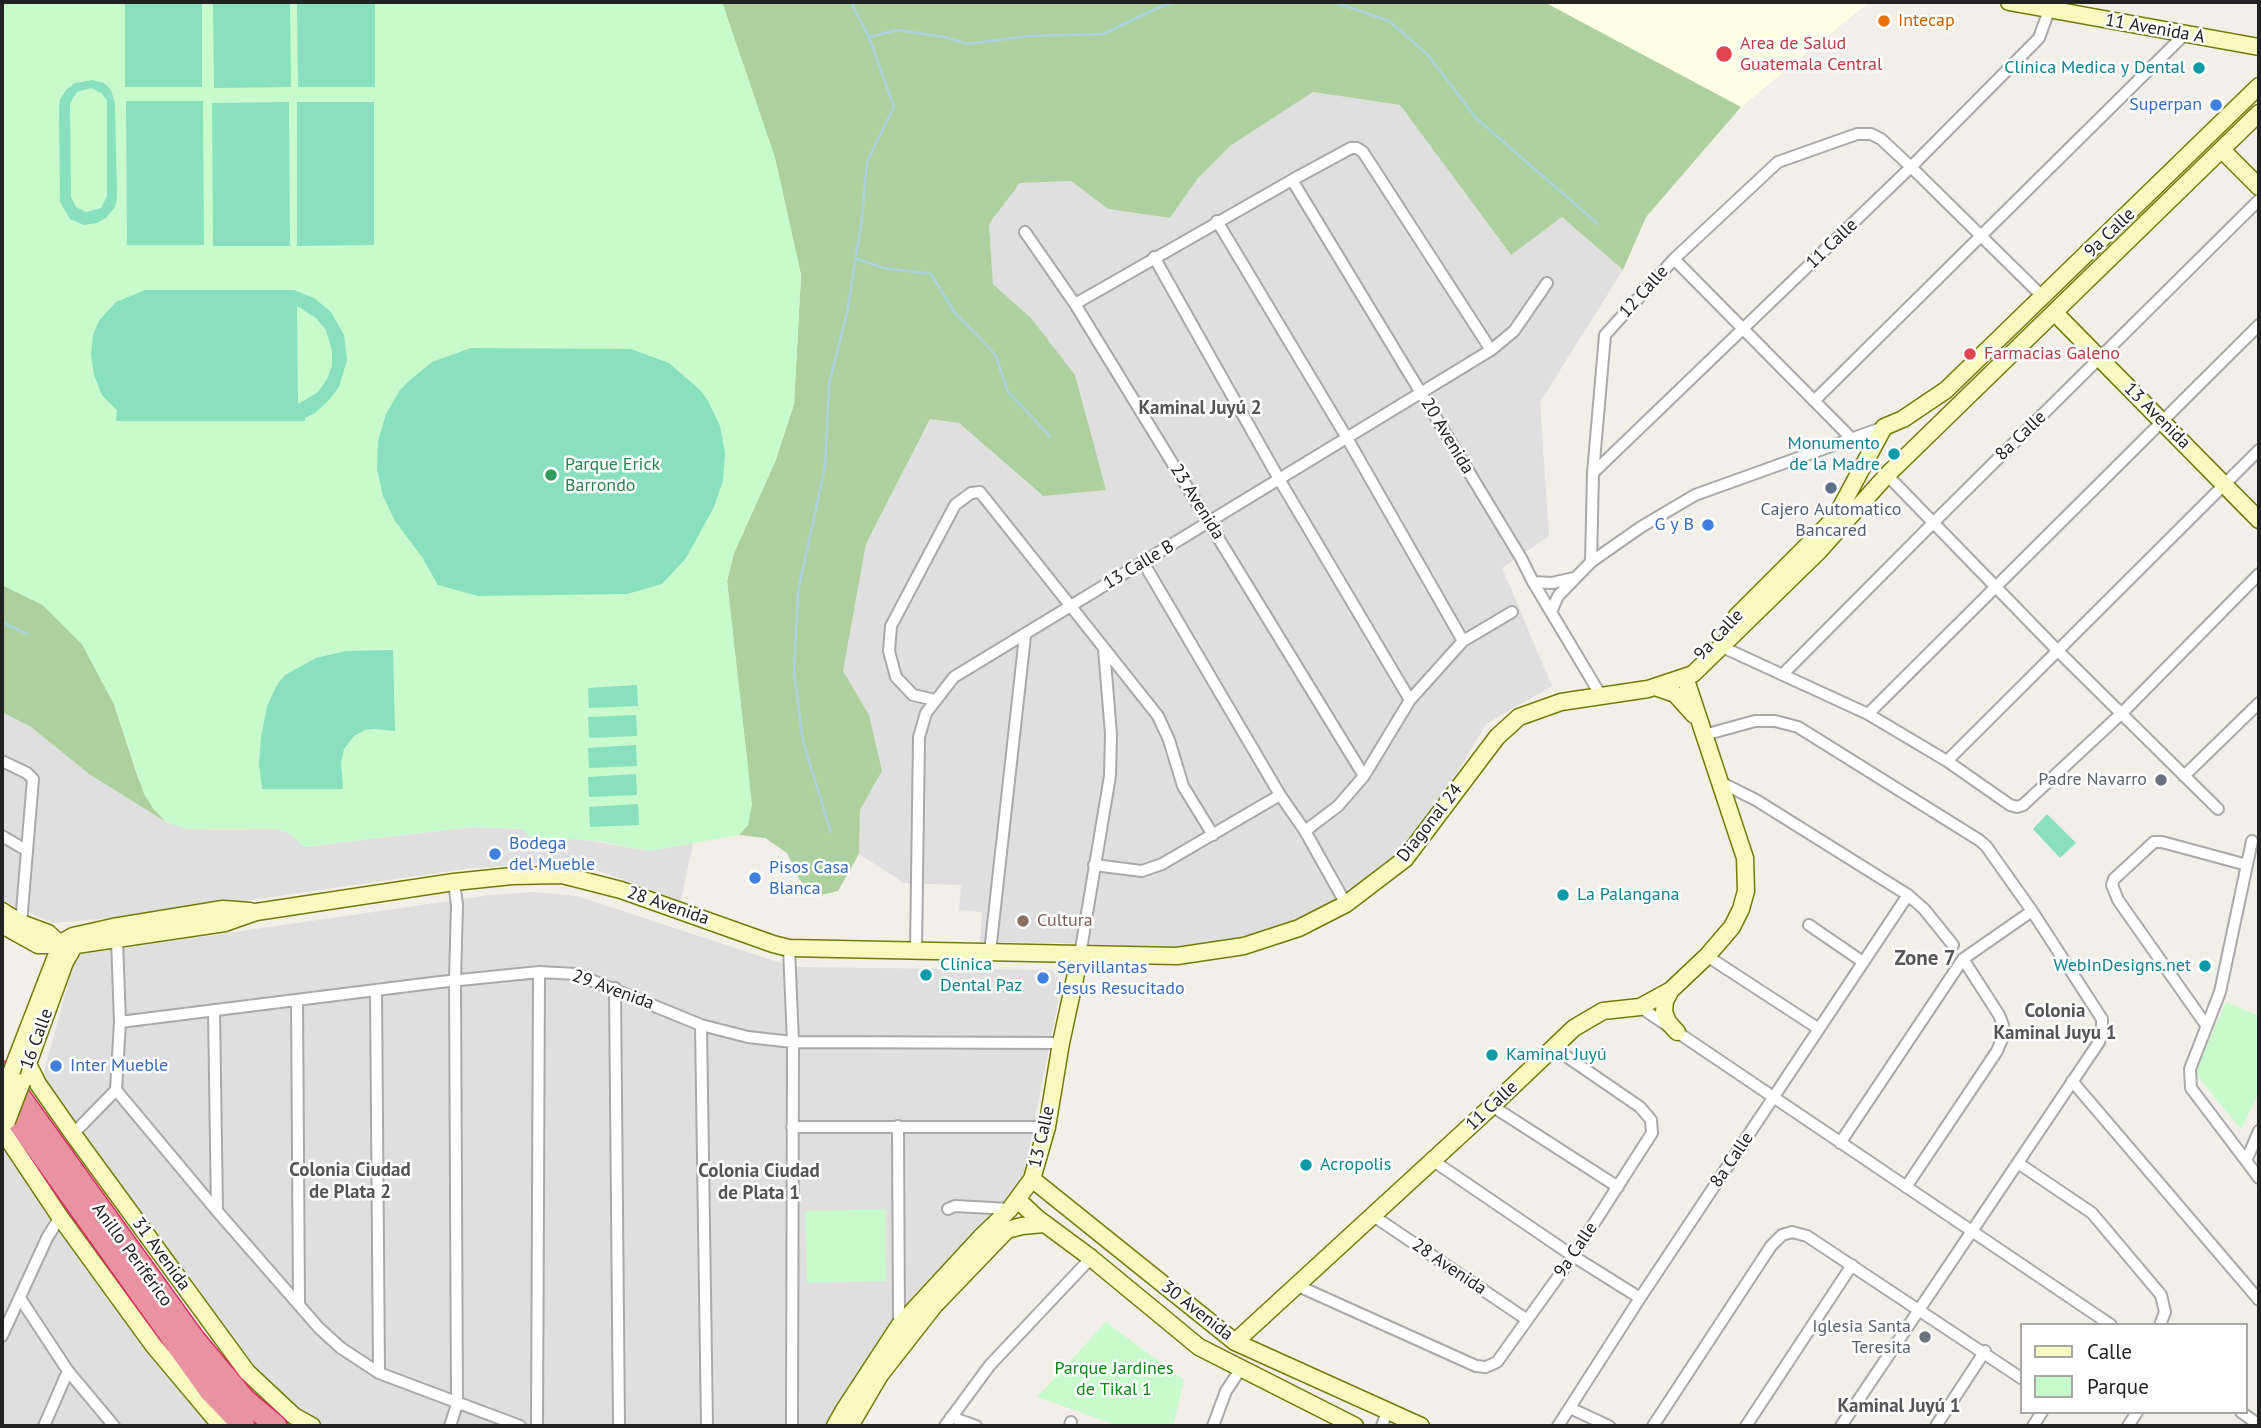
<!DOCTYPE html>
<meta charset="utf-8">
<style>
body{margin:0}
#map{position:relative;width:2261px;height:1428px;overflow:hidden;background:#f2efe9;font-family:"PT Sans",sans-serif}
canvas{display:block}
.frame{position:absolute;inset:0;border:4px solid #222;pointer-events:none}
.legend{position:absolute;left:2020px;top:1323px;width:228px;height:91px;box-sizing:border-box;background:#fff;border:2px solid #a7a7a7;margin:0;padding:9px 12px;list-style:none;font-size:21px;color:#222}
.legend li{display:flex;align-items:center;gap:14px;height:35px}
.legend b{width:35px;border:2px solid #a7a7a7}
</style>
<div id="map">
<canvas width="2261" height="1428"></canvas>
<div class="frame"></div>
<ul class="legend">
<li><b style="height:9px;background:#f7fabf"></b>Calle</li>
<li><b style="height:19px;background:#c8facc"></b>Parque</li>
</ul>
</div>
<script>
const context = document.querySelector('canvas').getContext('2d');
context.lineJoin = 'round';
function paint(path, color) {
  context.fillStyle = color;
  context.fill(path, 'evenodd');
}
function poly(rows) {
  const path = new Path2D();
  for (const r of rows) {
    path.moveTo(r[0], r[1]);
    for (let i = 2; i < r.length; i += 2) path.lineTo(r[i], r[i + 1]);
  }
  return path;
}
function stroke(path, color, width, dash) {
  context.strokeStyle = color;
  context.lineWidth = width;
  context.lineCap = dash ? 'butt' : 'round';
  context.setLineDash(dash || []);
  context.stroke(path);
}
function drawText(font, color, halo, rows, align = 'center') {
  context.font = font + ' "PT Sans",sans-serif';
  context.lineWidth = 5;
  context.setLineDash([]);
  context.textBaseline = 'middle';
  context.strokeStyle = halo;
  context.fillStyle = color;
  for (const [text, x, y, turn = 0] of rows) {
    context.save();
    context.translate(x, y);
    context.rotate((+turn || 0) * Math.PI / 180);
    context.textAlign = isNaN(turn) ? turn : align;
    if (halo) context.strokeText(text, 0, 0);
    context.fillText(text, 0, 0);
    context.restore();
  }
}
paint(poly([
 [1313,92,1400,105,1510,254,1562,217,1623,270,1540,402,1549,536,1502,568,1552,686,1486,724,1440,801,1385,870,1292,930,1225,944,1173,950,1066,943,980,942,982,912,959,910,961,885,904,883,859,854,860,810,882,771,843,671,866,544,930,419,959,423,1042,496,1031,318,993,284,989,224,1020,183,1071,181,1108,209,1170,218,1198,178,1230,146],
 [2,712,31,727,89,774,166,822,213,830,277,829,291,834,305,847,472,827,523,829,649,851,693,843,681,901,599,871,561,864,539,863,464,869,148,915,52,923,2,900],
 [532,892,577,896,793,967,1052,970,1062,982,1025,1170,1012,1195,919,1290,829,1426,322,1426,286,1400,240,1352,43,1075,75,959,82,954,491,895],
 [7,1146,63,1220,183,1393,214,1426,2,1426,2,1158]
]), '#e0dfdf');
paint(poly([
 [1544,2,1869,2,1741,107]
]), '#ffffe5');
paint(poly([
 [722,2,1544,2,1741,107,1646,217,1623,270,1562,217,1511,255,1400,105,1313,92,1230,146,1198,178,1170,218,1108,209,1071,181,1020,183,989,224,993,284,1031,318,1075,375,1106,490,1043,496,959,423,930,419,866,544,843,671,869,715,882,771,860,810,859,854,838,891,816,896,799,879,787,853,765,838,739,835,748,825,748,769,727,581,734,553,775,462,794,404,801,275,775,158],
 [2,585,43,605,82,644,114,704,138,778,153,808,166,822,89,774,31,727,2,712]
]), '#add19e');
paint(poly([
 [2,2,722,2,775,158,801,275,794,404,775,462,734,553,727,581,752,804,748,825,739,835,649,851,598,841,530,837,523,829,472,827,304,847,291,834,277,829,186,829,166,822,153,808,144,794,114,704,82,644,43,605,2,585],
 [2226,1002,2259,1016,2259,1092,2241,1129,2195,1073],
 [885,1209,886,1281,807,1283,805,1211],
 [1106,1322,1184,1380,1173,1426,1119,1426,1037,1397]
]), '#c8facc');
paint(poly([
 [125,2,202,2,202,87,125,87],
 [213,2,290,2,291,87,214,88],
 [297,2,375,2,375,87,298,87],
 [92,80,104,83,111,90,115,103,117,198,115,207,106,218,97,223,84,225,70,219,60,202,59,107,60,99,67,89,75,83],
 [91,88,101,93,107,100,107,196,101,208,86,212,76,207,71,197,70,103,77,92],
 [126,101,203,101,204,245,127,245],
 [289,102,290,246,213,246,212,103],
 [297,102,374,102,374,245,297,246],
 [145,290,294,290,314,298,331,312,344,335,347,360,339,387,329,400,315,413,305,418,305,421,116,421,117,410,102,395,94,375,91,355,93,335,99,321,116,302],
 [297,306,316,318,326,330,332,351,332,366,327,379,318,392,298,404],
 [471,348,631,349,669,363,700,390,708,401,720,426,725,453,723,481,714,507,686,558,662,584,627,594,478,596,438,585,422,557,395,521,383,496,377,469,378,441,386,414,400,390,410,380,432,362],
 [393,650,395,731,375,729,365,730,354,736,344,749,341,762,343,789,262,789,259,764,261,738,267,706,278,683,285,675,316,658,346,651],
 [637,685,638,706,589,708,588,688],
 [636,715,637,736,589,738,588,717],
 [636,745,637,766,589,768,588,748],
 [636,774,637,795,589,797,588,777],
 [638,804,639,825,590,827,589,807],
 [2047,814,2076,843,2060,858,2033,829]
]), '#88e0be');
stroke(poly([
 [1334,2,1389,21,1428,55,1476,118,1598,224],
 [869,37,898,30,944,37,968,44,1029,36,1103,34,1160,7,1176,2],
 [857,259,884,268,931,274,955,313,995,354,1008,392,1050,436],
 [2,622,27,634],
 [831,832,803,742,794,671,798,591,825,467,829,384,847,313,862,218,867,162,894,107,869,37,853,7,853,2]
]), '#aad3df', 2.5);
const street = poly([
 [1292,180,1521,558,1533,582,1600,694],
 [1217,221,1347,438,1463,641],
 [1025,232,1075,304,1364,776],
 [1154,257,1279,479,1410,700],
 [1674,259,1852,439],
 [1075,304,1292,180,1351,148,1357,148,1363,152,1491,350],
 [1814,401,2184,35],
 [1593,473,1911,167,2039,38,2052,2],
 [1887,475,2058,651,2218,809],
 [1143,562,1280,795,1305,831,1346,904],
 [1591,562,1593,473,1605,335,1674,259,1778,162,1857,134,1871,134,1881,139,1911,167,2043,297],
 [1533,582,1552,583,1574,578],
 [1551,612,1558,596,1591,562,1641,527,1695,495,1884,427],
 [1720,646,1868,714,1947,761,2010,805,2017,807,2023,805,2122,713,2259,574],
 [1783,674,1933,523,2259,200],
 [935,700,913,695,896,677,889,651,891,626,955,505,971,493,980,492,1158,716,1169,740,1183,786,1213,835],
 [1868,714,2259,325],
 [1704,735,1755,721,1775,721,1798,727,1979,840,1986,846,2032,911,2102,1019,2102,1032,2099,1042,1841,1426],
 [2,761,27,773,33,779,21,923],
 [1947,761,2259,450],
 [2184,776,2259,703],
 [1720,782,1756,800,1908,895,1924,909,1953,945],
 [1305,831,1338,806,1364,776,1410,700,1463,641,1512,612],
 [2,836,26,850],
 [2252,841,2220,992,2190,1069,2191,1088,2259,1178],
 [1094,865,1142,871,1162,864,1280,795],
 [1809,925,1863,962],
 [789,948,793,1042,792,1426],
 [916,950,919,737,926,713,954,677,1491,350,1514,331,1547,283],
 [990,952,1025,636],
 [1080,955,1110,776,1111,734,1104,649],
 [1707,956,1819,1029],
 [615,988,619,1426],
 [376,990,379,1373],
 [297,1000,299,1304],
 [1640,1007,2111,1325],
 [214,1010,217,1211],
 [120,1022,440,982,539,972,576,974,701,1025,748,1037,793,1042,1061,1043],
 [701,1025,707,1426],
 [2206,1025,2118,900,2112,885,2114,879,2154,842,2162,842,2247,865],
 [2072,1081,2259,1300],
 [116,1090,217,1211,319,1328,341,1348,379,1373,520,1426],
 [1492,1106,1618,1187],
 [898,1126,899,1326],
 [792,1127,1047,1127],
 [73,1134,116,1090,120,1022,117,940],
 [1840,1143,1963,959,2032,911],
 [1432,1160,1573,1256,1640,1298],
 [2246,1161,2259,1131],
 [2018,1163,2092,1213,2161,1295,2165,1312,2160,1325],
 [1906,1187,1997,1051,2003,1037,2003,1025,1999,1015,1963,959],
 [948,1209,955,1206,1010,1209],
 [1372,1215,1526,1319],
 [1296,1285,1476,1366,1486,1367,1497,1362,1573,1256,1652,1133,1651,1120,1640,1107,1554,1048],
 [20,1298,68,1371,114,1426],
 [2,1336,47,1238,60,1217],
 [1570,1408,1609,1426],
 [2241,1412,2259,1425],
 [951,1417,976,1426],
 [44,1426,68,1371],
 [450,1426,457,1404,455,980,457,905,454,882],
 [537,1426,539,972],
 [945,1426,990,1365,1091,1258],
 [1070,1426,1071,1422],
 [1213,1426,1226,1391,1240,1370],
 [1382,1426,1387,1411],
 [1558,1426,1640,1298,1908,895],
 [1653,1426,1771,1246,1782,1235,1792,1232,1807,1236,2021,1378],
 [1746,1426,1852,1265],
 [1936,1426,1985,1351],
 [2033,1426,2042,1412],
 [2128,1426,2137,1412]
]);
const secondary = poly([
 [2009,2,2259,47],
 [2223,151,2259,187],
 [2055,313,2259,520],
 [1736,617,1829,524,1841,507,1884,427,1903,419,1946,390,2259,86],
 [1655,687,1675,694,1694,715],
 [2,911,21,923,48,933,58,942,60,951],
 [2,925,38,945,76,945,225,923,256,912,454,882,512,876,562,875,621,890,773,944,789,948,1177,956,1244,946,1299,928,1346,904,1405,859,1497,737,1519,717,1561,702,1648,689,1693,674,1819,551,1887,475,2259,113],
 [1671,990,1665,1001,1664,1012,1668,1022,1677,1032],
 [28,1064,38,1084,73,1134,247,1372,294,1416,312,1426],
 [14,1065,60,946,66,940,73,936,113,927,223,909,250,911],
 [25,1072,65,962,72,950],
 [2,1130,60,1217,153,1345,221,1426],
 [1032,1179,1235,1342,1421,1426],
 [1018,1200,1037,1218,1091,1258,1199,1347,1355,1426],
 [1235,1342,1492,1106,1574,1028,1603,1011,1640,1007,1671,990,1707,956,1732,927,1741,909,1746,891,1745,858,1685,677],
 [835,1426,844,1410,899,1326,982,1236,1010,1209,1032,1179,1047,1127,1061,1043,1080,955],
 [850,1426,880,1375,934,1306,1007,1230,1022,1226,1044,1224]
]);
const highway = poly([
 [2,1072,194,1339,245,1400,276,1426],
 [2,1099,210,1391,244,1426]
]);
stroke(street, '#a9a9a9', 14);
stroke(secondary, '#707d05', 19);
stroke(highway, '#dc2a67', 24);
stroke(street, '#fff', 10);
stroke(secondary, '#f7fabf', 16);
stroke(highway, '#e892a2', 21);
const secondaryBridge = poly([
 [2,1098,14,1065],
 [7,1121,22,1082]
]);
stroke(secondaryBridge, '#707d05', 19, []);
stroke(secondaryBridge, '#f7fabf', 16);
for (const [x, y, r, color] of [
 [1884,21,7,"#e8710a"],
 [1724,54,9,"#e0444e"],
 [2199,68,7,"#0f9aa8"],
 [2216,105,7,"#3f7fe0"],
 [1970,354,7,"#e0444e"],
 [1894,454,7,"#0f9aa8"],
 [551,475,7,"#2e9e5b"],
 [1831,488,7,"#5c6f8a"],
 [1708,525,7,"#3f7fe0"],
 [2161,780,7,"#6b7280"],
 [495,854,7,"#3f7fe0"],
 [755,878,7,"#3f7fe0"],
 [1563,895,7,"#0f9aa8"],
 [1023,921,7,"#8d6e63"],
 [2205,966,7,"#0f9aa8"],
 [926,975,7,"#0f9aa8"],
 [1043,978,7,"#3f7fe0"],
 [1492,1055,7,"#0f9aa8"],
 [56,1066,7,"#3f7fe0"],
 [1306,1165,7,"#0f9aa8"],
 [1925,1337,7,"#6b7280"]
]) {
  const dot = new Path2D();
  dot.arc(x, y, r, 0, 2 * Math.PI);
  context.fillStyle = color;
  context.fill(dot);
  stroke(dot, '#fff', 2.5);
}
drawText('18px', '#c56008', '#fff', [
 ["Intecap",1898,21]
], 'left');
drawText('18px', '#222', '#fff', [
 ["11 Avenida A",2155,29,10],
 ["9a Calle",2110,233,-44],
 ["11 Calle",1832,244,-44],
 ["12 Calle",1644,292,-48],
 ["13 Avenida",2157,416,45],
 ["20 Avenida",1447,436,59],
 ["8a Calle",2021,436,-44],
 ["23 Avenida",1197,502,58],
 ["13 Calle B",1139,565,-31],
 ["9a Calle",1719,635,-47],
 ["Diagonal 24",1430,823,-52],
 ["28 Avenida",668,906,19],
 ["29 Avenida",613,990,20],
 ["16 Calle",37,1039,-70],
 ["11 Calle",1492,1106,-43],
 ["13 Calle",1042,1137,-77],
 ["8a Calle",1732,1160,-56],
 ["9a Calle",1576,1250,-56],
 ["31 Avenida",161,1254,54],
 ["Anillo Periférico",132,1255,54],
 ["28 Avenida",1449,1267,34],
 ["30 Avenida",1197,1311,38]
]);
drawText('18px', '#be3a42', '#fff', [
 ["Area de Salud",1740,44],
 ["Guatemala Central",1740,65],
 ["Farmacias Galeno",1984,354]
], 'left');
drawText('18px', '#0d838f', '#fff', [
 ["Clínica Medica y Dental",2185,68,"right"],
 ["Monumento",1880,444,"right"],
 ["de la Madre",1880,465,"right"],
 ["La Palangana",1577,895],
 ["Clínica",940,965],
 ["Dental Paz",940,986],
 ["WebInDesigns.net",2191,966,"right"],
 ["Kaminal Juyú",1506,1055],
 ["Acropolis",1320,1165]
], 'left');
drawText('18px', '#366cbe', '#fff', [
 ["Superpan",2202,105,"right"],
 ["G y B",1694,525,"right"],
 ["Bodega",509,844],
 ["del Mueble",509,865],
 ["Pisos Casa",769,868],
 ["Blanca",769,889],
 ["Servillantas",1057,968],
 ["Jesus Resucitado",1057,989],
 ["Inter Mueble",70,1066]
], 'left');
drawText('18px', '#27864d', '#fff', [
 ["Parque Erick",565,465],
 ["Barrondo",565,486]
], 'left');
drawText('18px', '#4e5e75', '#fff', [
 ["Cajero Automatico",1831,510],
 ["Bancared",1831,531]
]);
drawText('18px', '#5b616d', '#fff', [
 ["Padre Navarro",2147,780],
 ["Iglesia Santa",1911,1327],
 ["Teresita",1911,1348]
], 'right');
drawText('18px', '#785e54', '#fff', [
 ["Cultura",1037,921]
], 'left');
drawText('18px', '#0c8416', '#fff', [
 ["Parque Jardines",1114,1369],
 ["de Tikal 1",1114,1390]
]);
drawText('bold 19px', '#555', '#fff', [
 ["Kaminal Juyú 2",1200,409],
 ["Colonia",2055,1012],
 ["Kaminal Juyu 1",2055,1034],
 ["Colonia Ciudad",350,1171],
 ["de Plata 2",350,1193],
 ["Colonia Ciudad",759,1172],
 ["de Plata 1",759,1194],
 ["Kaminal Juyú 1",1899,1407]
]);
drawText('bold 21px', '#555', '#fff', [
 ["Zone 7",1925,959]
]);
</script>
